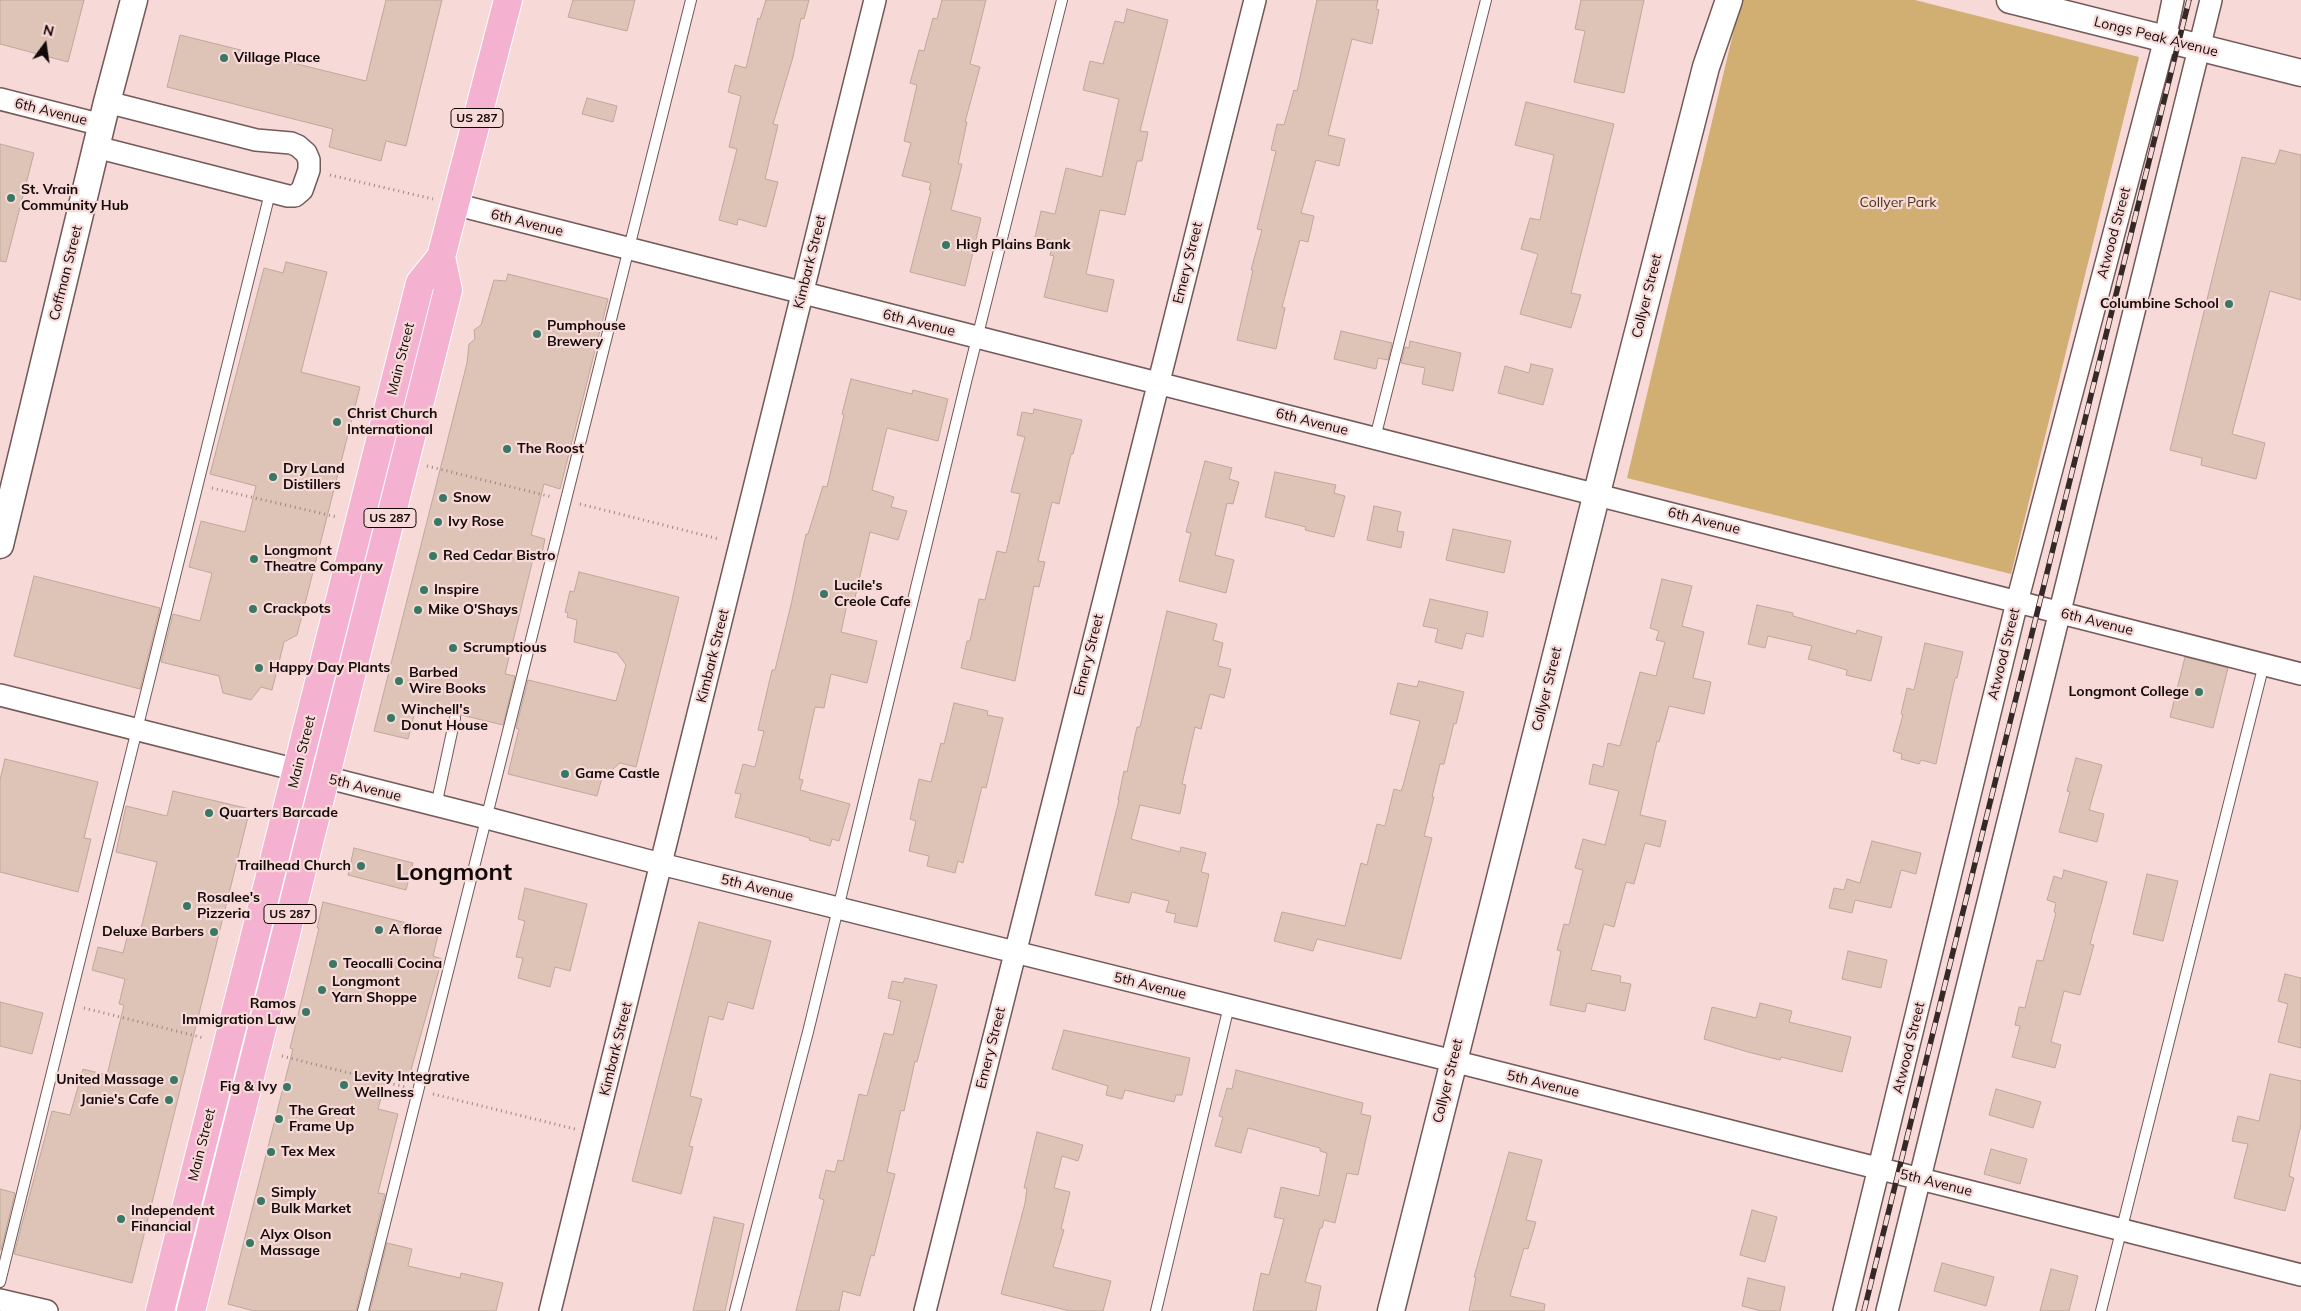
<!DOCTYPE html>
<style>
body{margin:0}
#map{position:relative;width:2301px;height:1311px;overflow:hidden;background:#f7d9d7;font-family:Mulish,sans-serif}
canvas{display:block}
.north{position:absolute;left:20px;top:20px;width:50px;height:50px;-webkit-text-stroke:4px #f7d9d7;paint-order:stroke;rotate:14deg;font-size:14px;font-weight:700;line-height:20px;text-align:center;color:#120909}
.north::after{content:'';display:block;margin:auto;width:18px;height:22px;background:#120909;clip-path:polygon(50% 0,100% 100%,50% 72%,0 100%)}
</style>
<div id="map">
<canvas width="2301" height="1311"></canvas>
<div class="north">N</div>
</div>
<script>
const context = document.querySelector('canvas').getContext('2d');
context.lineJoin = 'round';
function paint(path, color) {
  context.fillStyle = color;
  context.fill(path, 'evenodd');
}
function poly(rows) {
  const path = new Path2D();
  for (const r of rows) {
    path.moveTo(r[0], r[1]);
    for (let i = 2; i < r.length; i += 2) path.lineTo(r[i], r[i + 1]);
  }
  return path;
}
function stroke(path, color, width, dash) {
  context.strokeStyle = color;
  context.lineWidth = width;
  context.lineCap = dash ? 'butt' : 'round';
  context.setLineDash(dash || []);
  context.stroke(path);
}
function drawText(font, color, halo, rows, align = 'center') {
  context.font = font + ' Mulish,sans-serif';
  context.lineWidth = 4.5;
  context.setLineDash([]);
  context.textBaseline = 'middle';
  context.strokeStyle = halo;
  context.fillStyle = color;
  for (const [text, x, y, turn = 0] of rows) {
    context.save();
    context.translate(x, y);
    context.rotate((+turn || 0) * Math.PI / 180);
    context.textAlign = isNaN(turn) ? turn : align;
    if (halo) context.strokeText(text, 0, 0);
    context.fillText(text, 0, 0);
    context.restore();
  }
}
paint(poly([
 [1741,0,1915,0,2139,57,2011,574,1627,478]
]), '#d1ae72');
const building = poly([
 [0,0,84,0,68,62,0,44,0,0],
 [386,0,442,0,406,146,386,141,381,161,329,147,333,129,167,87,180,35,366,81,386,0],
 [573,0,635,0,627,31,568,17,573,0],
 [766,0,809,0,804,19,801,18,793,57,773,124,778,125,765,179,778,182,766,227,738,219,737,225,719,220,737,149,729,147,741,96,728,92,735,65,746,68,758,18,760,19,766,0],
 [942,0,986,0,970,64,980,67,965,122,967,122,958,164,962,164,951,210,981,218,965,286,910,272,931,190,929,190,931,183,902,176,911,143,904,141,917,85,910,83,919,50,924,51,933,18,937,19,942,0],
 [1317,0,1378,0,1376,9,1379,10,1372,44,1352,39,1328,135,1345,139,1339,166,1316,160,1301,213,1314,216,1308,242,1300,240,1282,307,1285,308,1276,349,1237,340,1253,270,1251,270,1262,230,1257,229,1276,151,1271,150,1277,124,1284,125,1294,90,1297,91,1317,0],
 [1581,0,1644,0,1624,93,1574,82,1585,31,1575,29,1581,0],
 [1127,9,1168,20,1140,131,1148,132,1142,161,1137,161,1125,215,1100,210,1086,274,1114,280,1107,312,1044,297,1054,256,1050,255,1054,241,1035,237,1041,211,1055,214,1066,168,1102,177,1119,99,1083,90,1090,61,1103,64,1115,21,1124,23,1127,9],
 [587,98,617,106,613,122,582,114,587,98],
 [1526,102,1614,124,1571,293,1581,295,1571,328,1520,314,1538,254,1521,249,1530,218,1540,220,1554,155,1515,145,1526,102],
 [0,144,34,153,6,262,0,261,0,144],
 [2280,150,2301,155,2301,300,2270,291,2232,434,2265,443,2256,479,2201,465,2202,458,2170,450,2242,157,2275,164,2280,150],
 [286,262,327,272,301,372,360,387,297,635,284,642,272,690,261,687,251,700,223,693,219,676,161,662,173,614,200,621,212,573,189,567,201,521,245,532,256,486,210,474,264,268,283,273,286,262],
 [508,274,608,299,560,489,544,484,531,535,545,539,541,557,534,555,505,674,515,676,503,725,461,715,457,711,451,712,417,704,408,739,374,731,467,363,469,344,475,339,474,330,481,325,494,280,506,281,508,274],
 [1341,331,1392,343,1388,360,1378,358,1376,369,1334,359,1341,331],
 [1410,341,1461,353,1453,391,1422,384,1425,368,1401,363,1405,347,1409,348,1410,341],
 [1531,364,1553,369,1543,405,1498,393,1505,366,1529,373,1531,364],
 [851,379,912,394,913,390,948,399,938,441,887,428,872,490,894,497,891,507,907,511,898,540,870,532,854,602,848,600,841,632,877,641,867,683,831,674,824,708,815,707,799,779,803,780,800,790,850,804,839,841,832,839,830,846,809,840,810,838,735,817,741,794,735,793,743,764,755,767,764,731,758,730,772,670,775,670,791,605,806,534,808,534,823,486,827,487,844,415,842,414,851,379],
 [1034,409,1082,420,1073,454,1071,454,1059,504,1052,502,1038,561,1045,562,1039,587,1034,586,1015,681,961,668,967,641,970,641,979,599,985,600,997,551,1006,553,1020,494,1011,492,1025,437,1017,435,1022,412,1033,414,1034,409],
 [1205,461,1232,468,1229,479,1239,482,1233,504,1227,503,1215,555,1234,560,1226,593,1179,581,1191,533,1186,532,1205,461],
 [1275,472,1336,485,1334,493,1345,496,1334,537,1305,530,1306,527,1265,517,1275,472],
 [1374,506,1401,512,1397,531,1404,532,1401,548,1367,540,1374,506],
 [1453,529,1511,541,1504,573,1446,560,1453,529],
 [579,572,679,597,636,767,620,763,602,778,597,796,508,774,519,729,516,728,528,680,616,701,626,665,617,653,574,642,577,620,567,617,568,613,565,612,570,591,574,592,579,572],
 [34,576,160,608,140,689,14,656,34,576],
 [1662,579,1692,586,1682,626,1704,632,1693,678,1711,682,1704,714,1669,706,1659,742,1657,741,1640,815,1666,821,1660,847,1645,843,1634,884,1626,882,1614,927,1604,924,1591,970,1621,976,1620,982,1631,984,1625,1011,1587,1003,1585,1012,1550,1005,1561,951,1557,950,1564,924,1569,925,1583,870,1575,868,1583,839,1605,845,1619,791,1589,784,1593,764,1603,767,1608,743,1620,746,1640,672,1656,676,1665,642,1656,640,1659,631,1650,628,1662,579],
 [1430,599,1488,612,1483,637,1466,633,1462,649,1435,642,1438,629,1423,626,1430,599],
 [1757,605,1793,613,1793,616,1856,634,1857,630,1882,637,1871,681,1846,675,1847,670,1808,659,1812,646,1768,636,1765,648,1748,644,1757,605],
 [1167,611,1217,624,1213,640,1223,643,1218,666,1231,669,1224,698,1210,694,1201,729,1195,727,1182,784,1186,785,1180,814,1140,805,1131,839,1180,852,1181,847,1206,853,1201,872,1209,874,1197,927,1174,922,1176,914,1166,912,1169,901,1132,892,1129,903,1095,895,1119,800,1118,800,1124,771,1127,772,1137,727,1140,727,1167,611],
 [1925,643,1963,652,1957,678,1955,678,1936,764,1921,760,1919,764,1901,759,1902,754,1893,751,1903,715,1901,714,1907,688,1914,690,1925,643],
 [2185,657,2228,668,2213,728,2170,717,2185,657],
 [1419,681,1464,692,1456,724,1454,723,1444,764,1440,764,1432,797,1434,797,1424,836,1432,838,1401,959,1317,939,1313,951,1274,941,1282,912,1345,926,1361,863,1367,865,1377,824,1385,826,1394,789,1401,791,1403,786,1420,721,1390,714,1398,683,1417,687,1419,681],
 [954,703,988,711,987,715,1003,718,986,788,982,787,963,863,958,861,955,873,927,866,929,856,909,851,916,821,910,819,919,779,931,782,941,743,944,744,954,703],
 [2076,758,2102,765,2089,810,2104,814,2097,842,2059,832,2070,792,2067,791,2076,758],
 [5,759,98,782,84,838,91,839,78,892,0,872,0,780,5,759],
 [173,791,250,809,132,1283,14,1254,52,1111,70,1115,83,1069,107,1075,124,1005,119,1004,125,979,92,970,98,947,123,953,129,930,140,933,157,862,116,852,126,806,167,816,173,791],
 [1872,841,1921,853,1916,874,1901,870,1891,908,1855,900,1852,913,1829,908,1834,888,1844,890,1847,879,1860,883,1872,841],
 [354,848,413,863,406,890,348,875,354,848],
 [2064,870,2107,882,2090,944,2094,945,2080,995,2064,991,2051,1042,2061,1045,2055,1068,2012,1057,2020,1026,2015,1025,2019,1007,2025,1008,2037,960,2043,961,2056,913,2054,912,2056,903,2047,900,2054,876,2062,879,2064,870],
 [2147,874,2178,881,2163,941,2133,934,2147,874],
 [525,888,587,904,570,971,555,967,550,987,518,978,523,958,516,957,525,921,518,919,525,888],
 [323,902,439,931,433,956,442,959,409,1077,388,1072,378,1109,398,1114,378,1193,385,1194,356,1311,254,1311,228,1304,293,1049,290,1048,319,928,317,928,323,902],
 [699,922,771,941,753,1009,728,1002,723,1020,709,1016,690,1096,702,1099,689,1146,693,1147,681,1194,632,1181,699,922],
 [1848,951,1887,960,1881,988,1842,979,1848,951],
 [2285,974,2301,978,2301,1048,2278,1042,2288,1004,2278,1001,2285,974],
 [905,978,937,985,917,1062,915,1061,904,1111,901,1110,887,1172,895,1174,874,1256,871,1255,860,1296,843,1291,839,1311,796,1311,824,1200,819,1198,826,1170,835,1172,838,1160,843,1161,859,1094,867,1096,884,1033,893,1035,901,1001,888,998,892,981,903,983,905,978],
 [0,1002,43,1013,32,1054,0,1046,0,1002],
 [1760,1003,1792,1011,1789,1022,1851,1037,1842,1072,1781,1057,1780,1060,1748,1052,1704,1039,1712,1007,1756,1018,1760,1003],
 [1064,1030,1190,1058,1182,1095,1176,1095,1174,1102,1125,1090,1122,1099,1106,1095,1108,1086,1052,1069,1064,1030],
 [1236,1070,1363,1103,1361,1114,1371,1116,1358,1175,1347,1173,1335,1223,1324,1220,1322,1228,1320,1228,1305,1282,1321,1286,1316,1311,1253,1311,1261,1273,1269,1275,1284,1219,1274,1217,1281,1187,1319,1196,1327,1153,1320,1151,1320,1148,1248,1128,1241,1153,1215,1146,1223,1117,1219,1116,1227,1088,1232,1089,1236,1070],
 [2270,1074,2301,1081,2301,1124,2289,1176,2294,1178,2285,1211,2234,1198,2248,1144,2232,1141,2238,1116,2259,1121,2270,1074],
 [1996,1089,2041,1102,2033,1128,1989,1115,1996,1089],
 [1037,1132,1083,1145,1078,1161,1062,1156,1054,1188,1070,1192,1061,1229,1064,1230,1053,1267,1111,1281,1103,1311,1070,1311,1001,1294,1025,1203,1027,1188,1024,1188,1037,1132],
 [1991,1149,2027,1159,2020,1184,1984,1174,1991,1149],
 [1509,1152,1542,1160,1526,1220,1536,1222,1528,1249,1524,1248,1510,1296,1545,1304,1544,1311,1469,1311,1476,1277,1474,1277,1509,1152],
 [0,1189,15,1193,1,1250,0,1250,0,1189],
 [1752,1210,1777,1217,1765,1262,1740,1255,1752,1210],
 [714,1217,744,1224,725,1311,693,1311,714,1217],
 [387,1243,412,1249,408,1266,460,1278,461,1273,503,1283,496,1311,370,1311,387,1243],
 [1942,1263,1994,1277,1986,1306,1934,1291,1942,1263],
 [2051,1269,2078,1276,2069,1311,2040,1311,2051,1269],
 [1748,1278,1785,1287,1780,1311,1761,1311,1742,1306,1748,1278]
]);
paint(building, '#ddc4b6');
stroke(building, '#bfa799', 1);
const service = poly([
 [1375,438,1486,0],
 [436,806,455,718],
 [0,1282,270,193],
 [363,1311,691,0],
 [735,1311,808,1032,966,382,1062,0],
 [1156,1311,1229,1006],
 [2101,1311,2264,664]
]);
const minor = poly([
 [0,99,102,125],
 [96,147,288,196,295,196,302,190,309,170,309,160,306,153,298,146,291,143,256,140,107,102],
 [454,204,2301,674],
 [0,695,487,818,661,864,1453,1061,2301,1275],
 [0,1300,47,1311],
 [550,1311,875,0],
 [925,1311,1255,0],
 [1844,1311,2017,602,2165,39,2173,0],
 [1887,1311,2211,0]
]);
const tertiary = poly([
 [2010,0,2301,73],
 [0,545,107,102,134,0],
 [1391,1311,1607,453,1706,67,1729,0]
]);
const trunk = poly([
 [160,1311,420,283,441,257,508,0],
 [191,1311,448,290,441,257]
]);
stroke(service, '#735958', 12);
stroke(minor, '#735958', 24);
stroke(tertiary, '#735958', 29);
stroke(trunk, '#fff', 30);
stroke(poly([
 [330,175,433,199],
 [427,466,552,497],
 [212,488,337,517],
 [580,504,719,539],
 [84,1008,204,1038],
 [282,1056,405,1087],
 [433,1094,575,1129]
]), '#9b8584', 3, [1, 4]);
stroke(service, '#fff', 10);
stroke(minor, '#fff', 21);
stroke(tertiary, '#fff', 26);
stroke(trunk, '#f4b2d0', 28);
const rail = poly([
 [1864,1311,2189,0]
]);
stroke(rail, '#352928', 5.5);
stroke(rail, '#f7d9d7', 4, [11]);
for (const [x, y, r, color] of [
 [224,58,5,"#397864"],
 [11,198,5,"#397864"],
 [946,245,5,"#397864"],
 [2229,304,5,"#397864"],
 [537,334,5,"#397864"],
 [337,422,5,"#397864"],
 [507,449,5,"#397864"],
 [273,477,5,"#397864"],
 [443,498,5,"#397864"],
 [438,522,5,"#397864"],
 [433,556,5,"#397864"],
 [254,559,5,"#397864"],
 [424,590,5,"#397864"],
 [824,594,5,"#397864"],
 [253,609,5,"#397864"],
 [418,610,5,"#397864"],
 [453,648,5,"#397864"],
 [259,668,5,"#397864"],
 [399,681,5,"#397864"],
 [2199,692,5,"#397864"],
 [391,718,5,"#397864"],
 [565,774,5,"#397864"],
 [209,813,5,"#397864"],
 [361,866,5,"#397864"],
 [187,906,5,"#397864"],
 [379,930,5,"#397864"],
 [214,932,5,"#397864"],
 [333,964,5,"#397864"],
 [322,990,5,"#397864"],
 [306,1012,5,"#397864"],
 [174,1080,5,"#397864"],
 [344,1085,5,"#397864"],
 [287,1087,5,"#397864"],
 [169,1100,5,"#397864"],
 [279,1119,5,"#397864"],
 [271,1152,5,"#397864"],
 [261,1201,5,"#397864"],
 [121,1219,5,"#397864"],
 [250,1243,5,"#397864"]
]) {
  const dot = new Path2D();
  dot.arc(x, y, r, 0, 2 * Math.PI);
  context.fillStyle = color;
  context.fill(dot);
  stroke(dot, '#f7d9d7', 2);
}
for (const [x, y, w] of [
 [477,118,52],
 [390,518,52],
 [290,914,52]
]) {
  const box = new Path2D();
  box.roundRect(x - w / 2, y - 9.5, w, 19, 4);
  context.fillStyle = '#f7d9d7';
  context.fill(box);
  stroke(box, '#120909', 1);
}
drawText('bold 12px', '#120909', null, [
 ["US 287",477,118],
 ["US 287",390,518],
 ["US 287",290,914]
]);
drawText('14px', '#120909', '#f7d9d7', [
 ["Longs Peak Avenue",2156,37,14],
 ["6th Avenue",51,112,14],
 ["6th Avenue",527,223,14],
 ["Atwood Street",2114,233,-75],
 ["Kimbark Street",810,262,-76],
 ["Emery Street",1188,263,-76],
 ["Coffman Street",66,273,-76],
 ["Collyer Street",1647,296,-76],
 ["6th Avenue",919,323,14],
 ["Main Street",401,359,-76],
 ["6th Avenue",1312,422,14],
 ["6th Avenue",1704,521,14],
 ["6th Avenue",2097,622,14],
 ["Atwood Street",2004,654,-76],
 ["Emery Street",1089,655,-76],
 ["Kimbark Street",713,656,-76],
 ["Collyer Street",1547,689,-76],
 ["Main Street",302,752,-76],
 ["5th Avenue",365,788,14],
 ["5th Avenue",757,888,14],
 ["5th Avenue",1150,986,14],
 ["Emery Street",991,1048,-76],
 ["Atwood Street",1909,1048,-76],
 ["Kimbark Street",616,1049,-76],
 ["Collyer Street",1448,1081,-76],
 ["5th Avenue",1543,1084,14],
 ["Main Street",202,1145,-76],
 ["5th Avenue",1936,1183,14]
]);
drawText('bold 14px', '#120909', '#f7d9d7', [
 ["Village Place",234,58],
 ["St. Vrain",21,190],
 ["Community Hub",21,206],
 ["High Plains Bank",956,245],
 ["Columbine School",2219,304,"right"],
 ["Pumphouse",547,326],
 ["Brewery",547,342],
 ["Christ Church",347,414],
 ["International",347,430],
 ["The Roost",517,449],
 ["Dry Land",283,469],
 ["Distillers",283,485],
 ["Snow",453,498],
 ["Ivy Rose",448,522],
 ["Longmont",264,551],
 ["Theatre Company",264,567],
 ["Red Cedar Bistro",443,556],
 ["Lucile's",834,586],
 ["Creole Cafe",834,602],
 ["Inspire",434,590],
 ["Crackpots",263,609],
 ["Mike O'Shays",428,610],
 ["Scrumptious",463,648],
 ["Happy Day Plants",269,668],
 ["Barbed",409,673],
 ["Wire Books",409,689],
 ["Longmont College",2189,692,"right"],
 ["Winchell's",401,710],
 ["Donut House",401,726],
 ["Game Castle",575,774],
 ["Quarters Barcade",219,813],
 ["Trailhead Church",351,866,"right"],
 ["Rosalee's",197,898],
 ["Pizzeria",197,914],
 ["A florae",389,930],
 ["Deluxe Barbers",204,932,"right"],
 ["Teocalli Cocina",343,964],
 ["Longmont",332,982],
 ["Yarn Shoppe",332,998],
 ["Ramos",296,1004,"right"],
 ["Immigration Law",296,1020,"right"],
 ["Levity Integrative",354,1077],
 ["Wellness",354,1093],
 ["United Massage",164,1080,"right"],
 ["Fig & Ivy",277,1087,"right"],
 ["Janie's Cafe",159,1100,"right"],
 ["The Great",289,1111],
 ["Frame Up",289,1127],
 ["Tex Mex",281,1152],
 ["Simply",271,1193],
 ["Bulk Market",271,1209],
 ["Independent",131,1211],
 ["Financial",131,1227],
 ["Alyx Olson",260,1235],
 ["Massage",260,1251]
], 'left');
drawText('14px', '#473515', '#f7d9d7', [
 ["Collyer Park",1898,203]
]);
drawText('bold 24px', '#120909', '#f7d9d7', [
 ["Longmont",454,873]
]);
</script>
